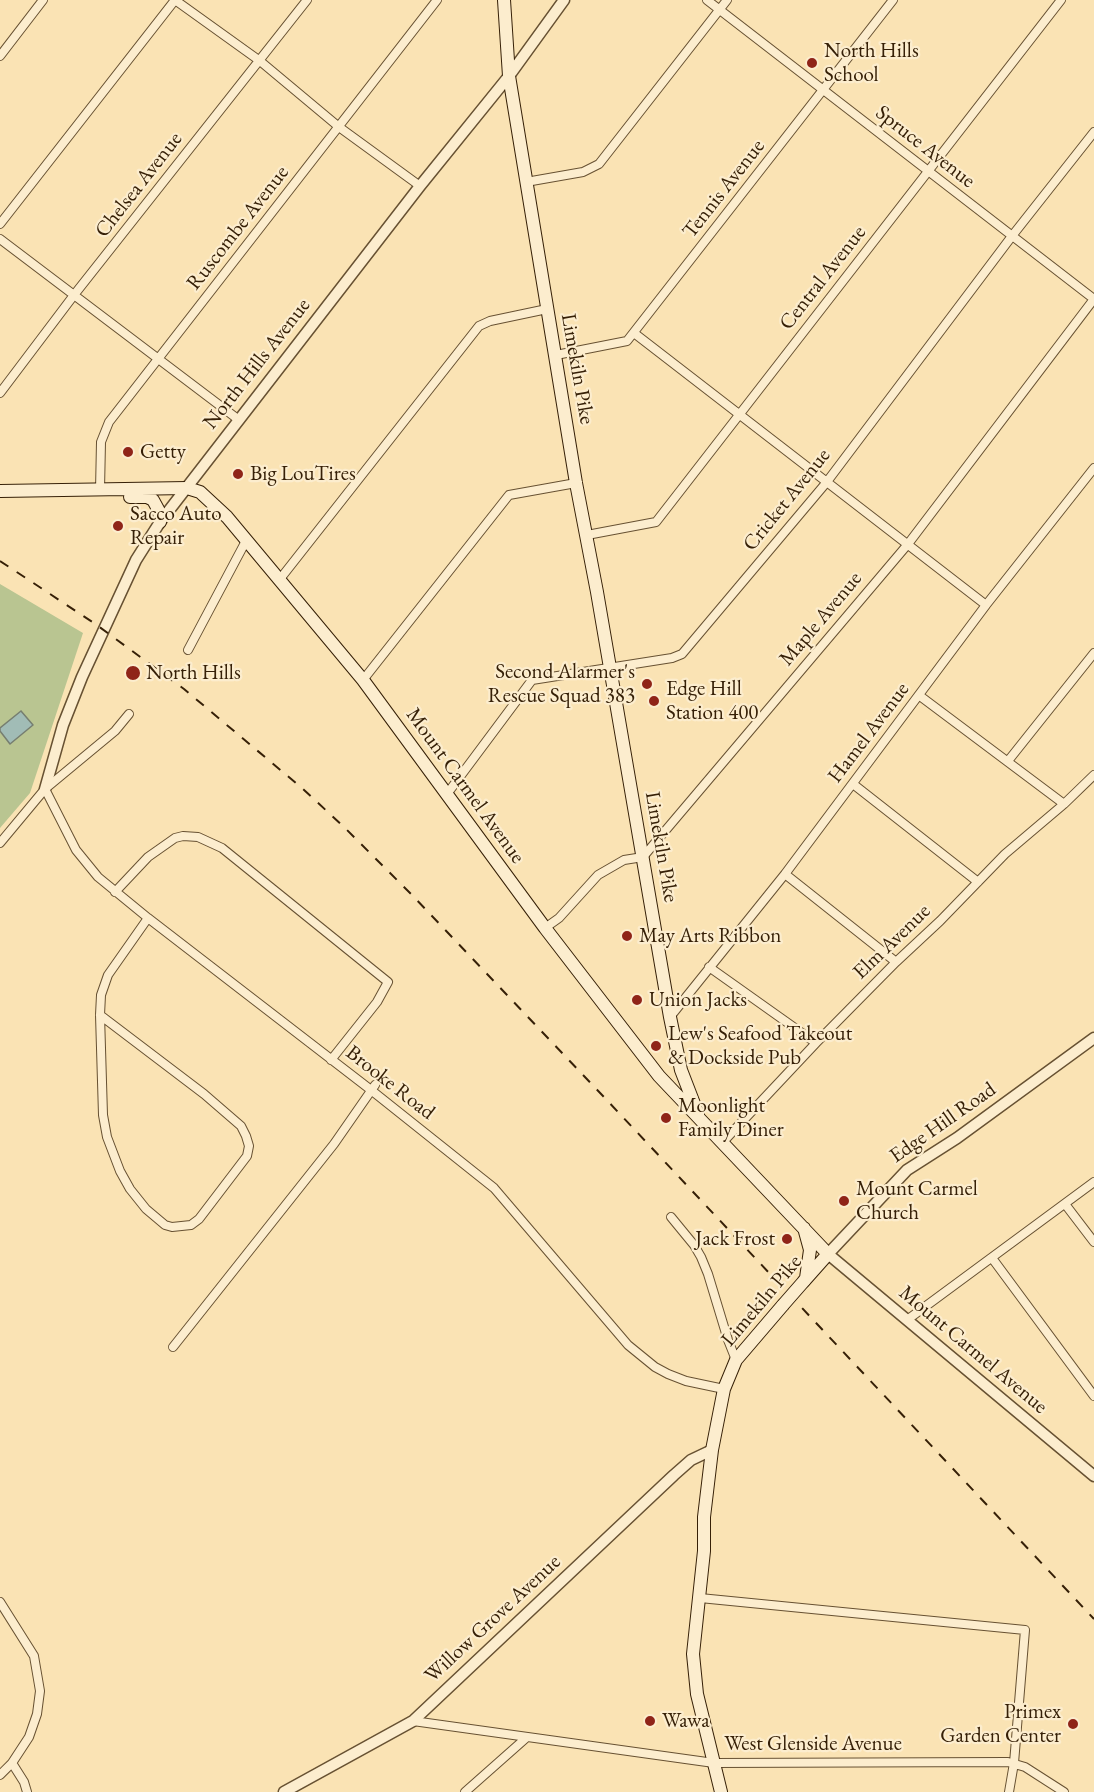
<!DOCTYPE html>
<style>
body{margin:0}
canvas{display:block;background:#fae3b4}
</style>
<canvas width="1094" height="1792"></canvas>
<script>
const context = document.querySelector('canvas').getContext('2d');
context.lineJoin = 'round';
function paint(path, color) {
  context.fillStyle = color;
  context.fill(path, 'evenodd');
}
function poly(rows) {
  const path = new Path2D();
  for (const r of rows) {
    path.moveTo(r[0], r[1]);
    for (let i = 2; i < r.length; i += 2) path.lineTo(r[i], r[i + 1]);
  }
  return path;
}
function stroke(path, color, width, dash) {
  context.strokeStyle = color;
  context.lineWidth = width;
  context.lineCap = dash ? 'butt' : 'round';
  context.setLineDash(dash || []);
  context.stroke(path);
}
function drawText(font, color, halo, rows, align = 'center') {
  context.font = font + ' "EB Garamond",serif';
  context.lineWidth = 4.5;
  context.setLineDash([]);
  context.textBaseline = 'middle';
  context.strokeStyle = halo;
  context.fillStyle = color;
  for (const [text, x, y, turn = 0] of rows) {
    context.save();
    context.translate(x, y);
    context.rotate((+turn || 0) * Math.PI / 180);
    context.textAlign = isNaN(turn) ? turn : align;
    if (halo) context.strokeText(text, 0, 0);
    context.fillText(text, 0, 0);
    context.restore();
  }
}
paint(poly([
 [0,584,83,633,30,793,0,828]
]), '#b9c591');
const water = poly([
 [21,711,33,725,10,744,0,731,0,728,21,711]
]);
paint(water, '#a1bcb6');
stroke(water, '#767e70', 1.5);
const minor = poly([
 [175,0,260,61,339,127,420,186],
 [707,0,1094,299],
 [0,56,43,0],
 [526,182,583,172,599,164,727,0],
 [0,224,175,0],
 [0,239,239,420],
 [634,333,986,605],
 [556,355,627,341,893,0],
 [0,393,74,295,307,0],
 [100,490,101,442,109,422,437,0],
 [587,535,656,522,1061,0],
 [280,579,479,326,490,321,547,309],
 [188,650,247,539],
 [363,680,509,495,576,483],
 [920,696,1064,804],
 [1008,761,1094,653],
 [853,784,978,882],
 [45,789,76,850,98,877,148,918,371,1090,494,1188,628,1345,655,1367,668,1374,686,1381,724,1389],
 [447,794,532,680,672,658,682,654,826,483,1012,236,1094,132],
 [0,843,45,789,115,731,129,714],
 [785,874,896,962],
 [115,892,148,857,175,838,183,836,198,837,222,848,388,982,377,1002,331,1060],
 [545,928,559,918,598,875,624,860,643,857,908,544,1094,299],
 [709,967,816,1043],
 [100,1015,204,1094,241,1126,246,1136,249,1146,247,1156,199,1219,191,1225,172,1227,165,1225,146,1209,130,1189,120,1171,107,1137,103,1115,100,1015,101,995,108,975,148,918],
 [670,1017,785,874,986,605,1094,468],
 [722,1143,816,1043,896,962,940,921,1005,854,1064,804,1094,775],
 [1065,1204,1094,1242],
 [671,1217,694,1245,701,1257,708,1274,728,1340,736,1360],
 [992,1258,1094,1396],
 [907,1320,1094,1182],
 [173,1347,334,1144,375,1085],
 [700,1598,1025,1630,1014,1763,1009,1792],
 [0,1602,34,1656,40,1691,37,1714,29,1737,12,1763,0,1775],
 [413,1721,714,1763,1008,1762,1025,1767,1064,1792],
 [12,1763,24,1782,27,1792],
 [465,1792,526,1738]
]);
const tertiary = poly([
 [45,789,63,725,82,677,136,560,160,522,420,186,509,76,564,0],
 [1094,1038,957,1138,907,1170,828,1254,1094,1476],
 [284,1792,413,1721,674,1475,691,1460,712,1450]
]);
const secondary = poly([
 [504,0,509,76,576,483,597,592,670,1017,681,1070,698,1114],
 [0,491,187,488,200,492,227,517,363,680,545,928,659,1076,828,1254,804,1281],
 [130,497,147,497,153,500,159,511,160,522],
 [804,1228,810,1250,806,1278],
 [721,1792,697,1694,693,1654,704,1551,704,1517,712,1450,724,1389,736,1360,783,1305]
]);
stroke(minor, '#675132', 10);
stroke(tertiary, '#675132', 13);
stroke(secondary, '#362007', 14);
stroke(minor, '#fcedce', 8);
stroke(tertiary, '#fcedce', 10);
stroke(secondary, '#fcedce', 12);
stroke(poly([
 [0,561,94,623,184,689,303,789,344,827,412,895,603,1096,1094,1619]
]), '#362007', 2, [10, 10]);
const secondaryBridge = poly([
 [783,1305,804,1281]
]);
stroke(secondaryBridge, '#362007', 14, []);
stroke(secondaryBridge, '#fcedce', 12);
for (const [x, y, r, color] of [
 [812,63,6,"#8f2418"],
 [128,452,6,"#8f2418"],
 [238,474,6,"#8f2418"],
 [118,526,6,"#8f2418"],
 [133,673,8,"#8f2418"],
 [647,684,6,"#8f2418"],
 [654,701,6,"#8f2418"],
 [627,936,6,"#8f2418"],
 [637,1000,6,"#8f2418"],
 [656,1046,6,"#8f2418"],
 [666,1118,6,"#8f2418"],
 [844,1201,6,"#8f2418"],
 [787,1239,6,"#8f2418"],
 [650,1721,6,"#8f2418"],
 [1073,1724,6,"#8f2418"]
]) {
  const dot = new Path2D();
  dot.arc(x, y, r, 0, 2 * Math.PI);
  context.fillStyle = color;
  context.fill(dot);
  stroke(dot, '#fcedce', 2);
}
drawText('21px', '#362007', '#fcedce', [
 ["North Hills",824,51],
 ["School",824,75],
 ["Getty",140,452],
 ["Big LouTires",250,474],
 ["Sacco Auto",130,514],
 ["Repair",130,538],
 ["Second Alarmer's",635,672,"right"],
 ["Rescue Squad 383",635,696,"right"],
 ["North Hills",146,673],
 ["Edge Hill",666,689],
 ["Station 400",666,713],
 ["May Arts Ribbon",639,936],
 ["Union Jacks",649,1000],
 ["Lew's Seafood Takeout",668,1034],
 ["& Dockside Pub",668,1058],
 ["Moonlight",678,1106],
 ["Family Diner",678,1130],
 ["Mount Carmel",856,1189],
 ["Church",856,1213],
 ["Jack Frost",775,1239,"right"],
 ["Primex",1061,1712,"right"],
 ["Garden Center",1061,1736,"right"],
 ["Wawa",662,1721]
], 'left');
drawText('21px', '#362007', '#fcedce', [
 ["Spruce Avenue",925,147,38],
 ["Chelsea Avenue",139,185,-52],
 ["Tennis Avenue",724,189,-52],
 ["Ruscombe Avenue",238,228,-52],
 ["Central Avenue",823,278,-52],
 ["North Hills Avenue",257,364,-52],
 ["Limekiln Pike",577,369,80],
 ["Cricket Avenue",787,500,-51],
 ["Maple Avenue",821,619,-50],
 ["Hamel Avenue",869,733,-53],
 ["Mount Carmel Avenue",465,786,54],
 ["Limekiln Pike",661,847,80],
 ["Elm Avenue",892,942,-44],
 ["Brooke Road",390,1083,38],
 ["Edge Hill Road",943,1123,-35],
 ["Limekiln Pike",762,1301,-50],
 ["Mount Carmel Avenue",973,1350,40],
 ["Willow Grove Avenue",493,1619,-43],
 ["West Glenside Avenue",813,1744]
]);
</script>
